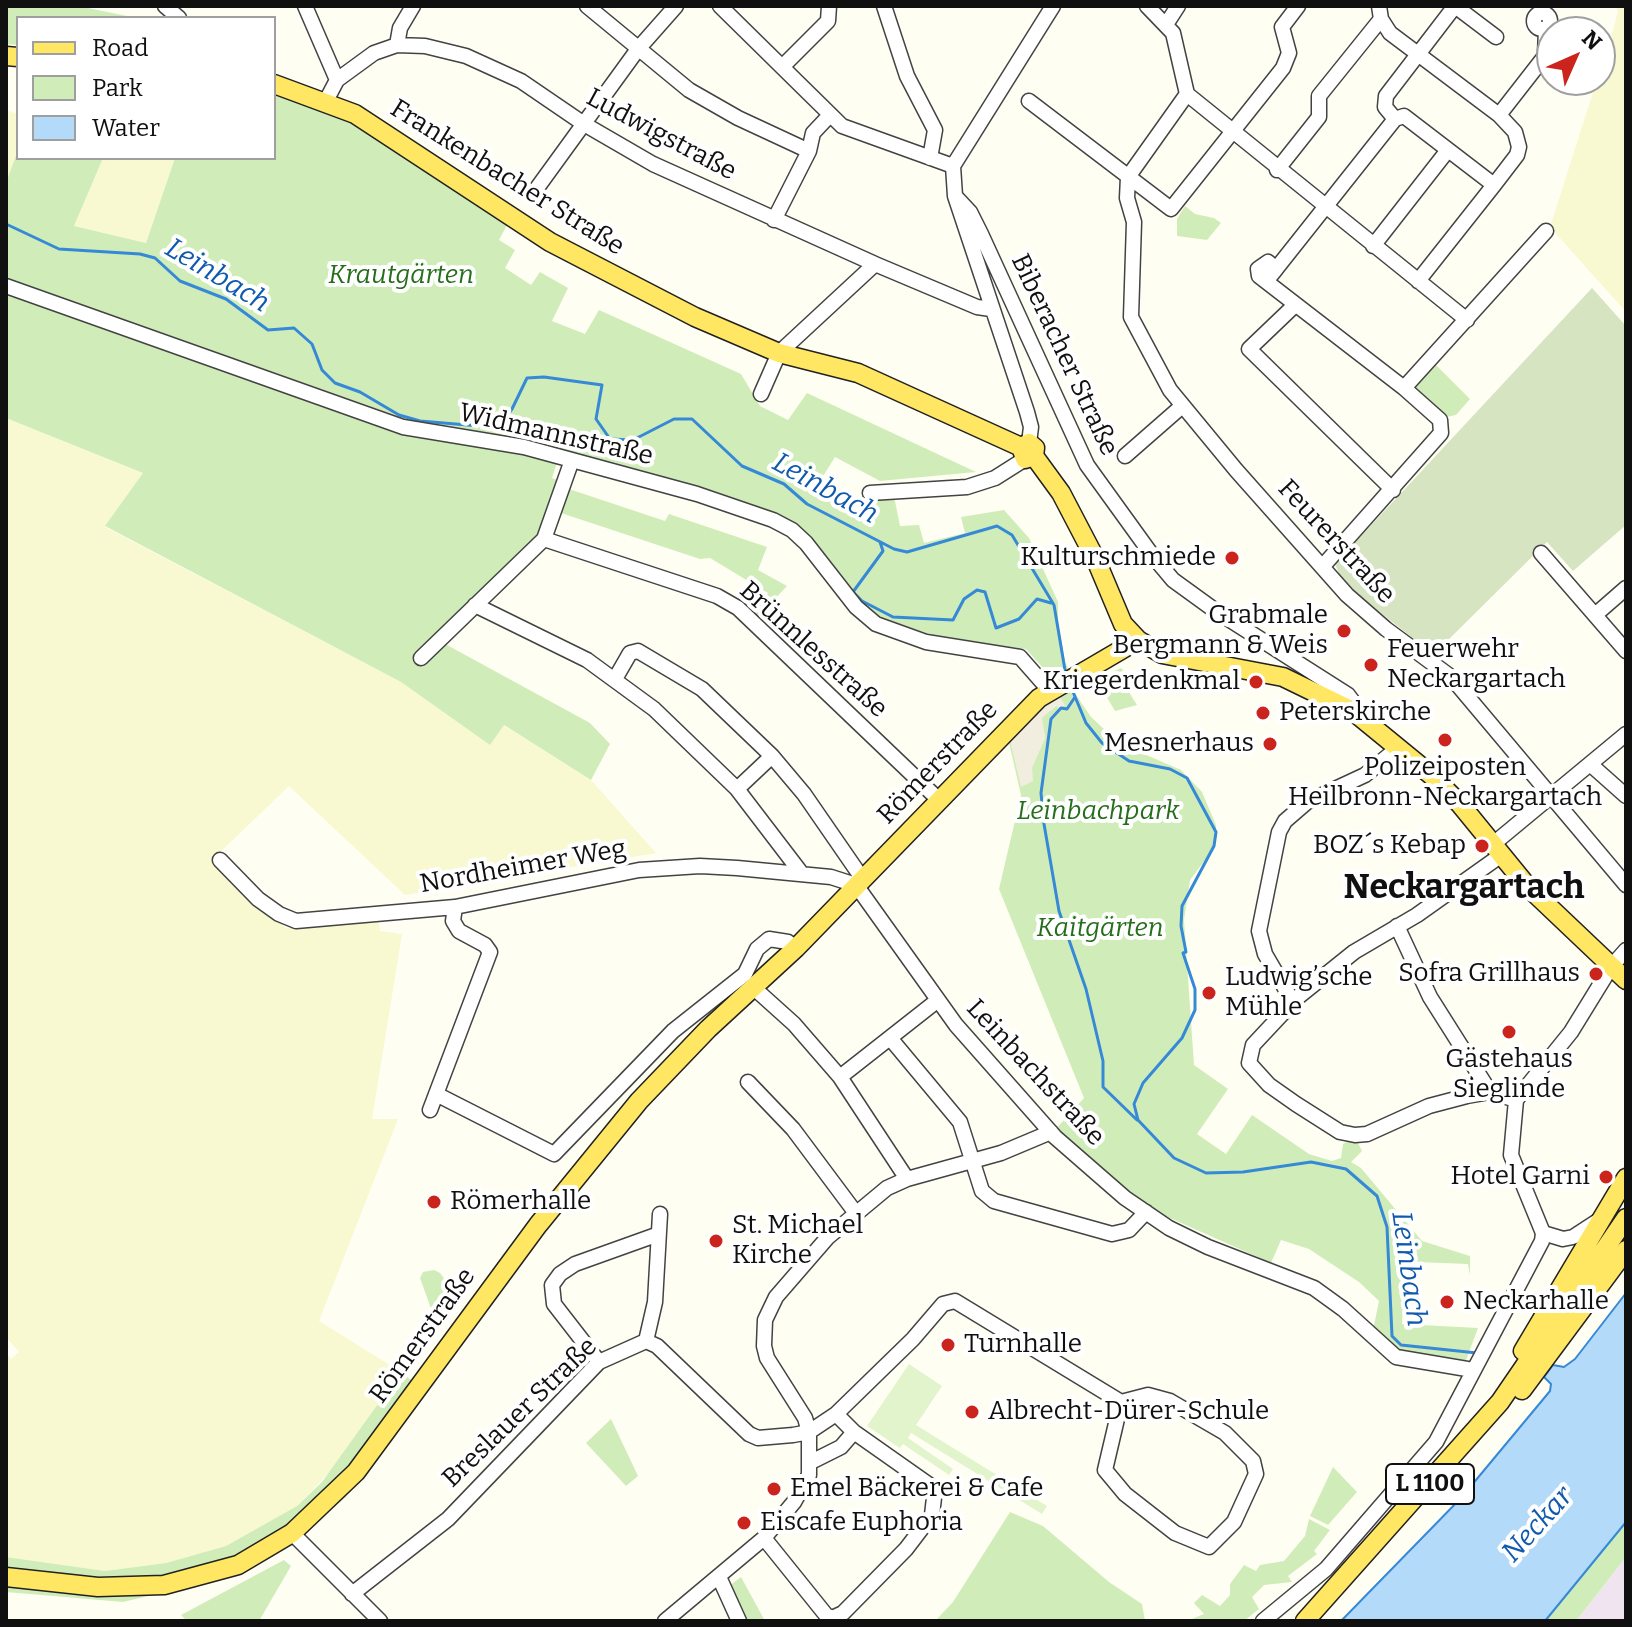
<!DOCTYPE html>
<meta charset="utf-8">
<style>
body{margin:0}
#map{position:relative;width:1632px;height:1627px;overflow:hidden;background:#fffef3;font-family:Bitter,serif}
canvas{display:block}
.frame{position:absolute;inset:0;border:8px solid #101010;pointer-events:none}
.legend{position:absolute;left:16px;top:16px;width:260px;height:144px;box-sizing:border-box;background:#fff;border:2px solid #9f9f9f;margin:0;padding:10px 14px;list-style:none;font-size:24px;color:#101010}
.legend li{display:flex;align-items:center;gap:16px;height:40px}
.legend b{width:40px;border:2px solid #9f9f9f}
.north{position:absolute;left:1536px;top:16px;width:80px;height:80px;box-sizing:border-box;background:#fff;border:2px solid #9f9f9f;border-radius:50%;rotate:45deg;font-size:22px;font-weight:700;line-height:32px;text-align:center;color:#101010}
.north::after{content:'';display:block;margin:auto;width:28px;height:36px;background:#cb241d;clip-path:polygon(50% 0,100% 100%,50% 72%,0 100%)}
</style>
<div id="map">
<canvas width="1632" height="1627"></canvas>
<div class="frame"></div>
<ul class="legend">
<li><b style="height:10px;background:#ffe663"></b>Road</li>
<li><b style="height:22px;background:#d0edb9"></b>Park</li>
<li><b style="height:22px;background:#b4dafa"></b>Water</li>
</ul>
<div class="north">N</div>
</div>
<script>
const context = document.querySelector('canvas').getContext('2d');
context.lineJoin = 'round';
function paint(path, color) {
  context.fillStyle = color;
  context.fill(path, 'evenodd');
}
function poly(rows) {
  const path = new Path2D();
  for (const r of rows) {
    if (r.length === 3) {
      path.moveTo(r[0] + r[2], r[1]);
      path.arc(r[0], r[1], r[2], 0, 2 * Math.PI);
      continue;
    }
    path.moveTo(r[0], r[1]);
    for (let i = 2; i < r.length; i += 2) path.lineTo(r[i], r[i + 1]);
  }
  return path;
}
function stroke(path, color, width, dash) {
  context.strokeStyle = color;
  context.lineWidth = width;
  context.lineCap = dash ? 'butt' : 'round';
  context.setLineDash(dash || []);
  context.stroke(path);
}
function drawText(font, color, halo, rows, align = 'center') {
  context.font = font + ' Bitter,serif';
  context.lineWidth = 8;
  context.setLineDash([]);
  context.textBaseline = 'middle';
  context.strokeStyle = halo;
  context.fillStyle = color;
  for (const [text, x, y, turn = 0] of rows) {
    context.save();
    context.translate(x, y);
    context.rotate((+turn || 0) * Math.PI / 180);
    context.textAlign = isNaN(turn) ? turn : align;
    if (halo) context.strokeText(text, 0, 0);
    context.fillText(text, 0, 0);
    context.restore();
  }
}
paint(poly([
 [1626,1557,1626,1621,1576,1621]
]), '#efe4ef');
paint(poly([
 [1614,6,1626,6,1626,312,1550,227,1597,80,1600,80,1618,11],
 [6,110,18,114,18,150,7,183],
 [103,158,175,158,146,243,74,226],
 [6,418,143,473,105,527,401,682,490,745,503,725,591,780,656,853,405,895,289,786,213,859,286,928,378,920,380,931,402,934,372,1119,398,1119,319,1321,401,1372,341,1460,297,1506,226,1546,166,1563,105,1571,6,1557,6,1353,11,1359,19,1352,6,1337]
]), '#f8f8d1');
paint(poly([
 [6,6,78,6,137,18,18,18,18,45,6,44],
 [274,92,325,107,391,144,508,223,499,240,515,250,505,268,531,285,540,272,568,288,552,321,585,334,599,310,741,374,760,406,788,420,807,393,976,472,880,481,835,457,815,489,858,512,869,495,894,496,900,526,919,525,924,543,965,533,961,517,1004,510,1029,538,1058,602,1058,621,1065,662,1078,689,1074,692,1091,717,1119,743,1181,770,1202,792,1216,825,1215,847,1190,880,1184,920,1194,1065,1228,1089,1197,1134,1226,1154,1252,1115,1309,1154,1332,1161,1341,1158,1343,1144,1350,1140,1358,1143,1362,1151,1351,1162,1361,1168,1422,1241,1470,1256,1470,1275,1468,1264,1416,1262,1415,1285,1405,1284,1402,1324,1478,1328,1465,1363,1395,1350,1373,1330,1379,1301,1359,1282,1309,1249,1281,1240,1271,1263,1152,1210,1054,1131,1084,1098,999,889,1021,795,1008,738,1061,688,1026,649,944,639,879,617,853,596,800,530,774,513,572,455,558,459,552,478,563,482,542,538,436,639,590,723,610,744,591,780,504,725,490,745,401,682,105,526,143,473,6,418,6,183,18,150,18,158,103,158,74,226,146,243,175,158,274,158],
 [1057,693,1057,705,1041,718,1045,738,1032,767,1010,740],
 [1185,206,1195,214,1214,218,1221,223,1207,240,1177,236,1177,219],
 [1434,363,1470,399,1456,415,1446,417,1413,386],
 [569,489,665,521,669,514,767,547,758,570,787,586,759,616,738,599,740,595,759,607,768,593,710,558,700,559,561,513],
 [1121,668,1133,681,1130,694,1137,705,1115,711,1098,682,1093,685,1091,681],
 [434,1270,440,1273,457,1296,455,1302,439,1318,434,1317,420,1278,423,1272],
 [401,1372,424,1390,346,1497,287,1546,212,1581,123,1602,6,1592,6,1557,105,1571,166,1563,226,1546,297,1506,322,1482],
 [611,1419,638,1476,626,1486,586,1443],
 [1333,1467,1357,1492,1328,1525,1310,1516],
 [1010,1512,1043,1526,1109,1582,1142,1604,1145,1621,935,1621,953,1602],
 [1309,1519,1330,1530,1314,1551,1317,1554,1288,1576,1292,1582,1264,1585,1252,1597,1259,1609,1244,1621,1187,1621,1204,1614,1194,1603,1202,1595,1220,1606,1230,1595,1230,1584,1244,1565,1256,1571,1260,1565,1284,1561,1305,1536],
 [1626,1522,1626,1557,1576,1621,1545,1621],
 [284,1560,291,1566,259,1621,187,1621,181,1615],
 [741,1577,765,1621,745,1621,729,1586]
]), '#d0edb9');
paint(poly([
 [1592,288,1626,326,1626,525,1573,571,1547,542,1438,650,1428,650,1363,599,1340,576,1335,564]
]), '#d6e4c1');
paint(poly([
 [909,1364,942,1386,916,1425,1047,1506,1042,1514,911,1433,908,1438,953,1469,949,1475,903,1444,900,1448,867,1426]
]), '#e2f4cc');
paint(poly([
 [1057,693,1065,705,1059,709,1056,705,1042,718,1045,738,1032,767,1033,781,1021,787,1010,740]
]), '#f1eee0');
const water = poly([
 [1626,1293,1626,1522,1545,1621,1341,1621,1461,1498,1550,1391,1551,1384,1544,1377,1553,1365,1564,1367,1575,1359,1626,1293]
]);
paint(water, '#b4dafa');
stroke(water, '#3689d6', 2);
stroke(poly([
 [6,224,59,249,140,254,155,258,180,281,226,299,268,330,294,328,312,344,322,370,335,383,360,392,399,415,420,421,491,427,503,421,512,409,527,378,544,377,602,385,596,419,610,439,633,440,674,419,692,419,742,466,784,484,807,504,894,549,907,552,997,526,1012,535,1054,605,1066,676],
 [880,542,883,551,853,592,862,601,893,617,953,620,964,599,977,590,985,592,996,628,1019,619,1037,599,1051,603],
 [1071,687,1086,723,1102,743,1129,761,1170,769,1187,778,1216,832,1214,846,1182,906,1181,926,1186,952,1183,953,1195,989,1195,1010,1182,1038,1143,1083,1134,1104,1138,1120,1174,1158,1206,1173,1243,1172,1311,1162,1346,1169,1377,1196,1387,1227,1392,1336,1401,1345,1477,1353],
 [1075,697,1067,709,1061,708,1051,719,1041,793,1044,824,1059,911,1086,989,1103,1061,1103,1087,1137,1120]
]), '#3689d6', 3);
const minor = poly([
 [165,6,179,18],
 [305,6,337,80],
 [587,6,689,90,738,118,809,151],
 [720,6,842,126,953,166],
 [884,6,907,76,935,130,930,158],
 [1147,6,1173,33,1187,94,1467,320],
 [1379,6,1381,19,1390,33,1499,115,1515,132,1519,147,1517,155,1494,185,1418,281],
 [1455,6,1496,37],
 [1542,21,8],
 [1167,23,1178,6],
 [397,45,400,28,413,6],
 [782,67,828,21,829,6],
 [1187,94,1128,177,1127,198,1134,222,1131,317,1170,390,1236,470,1347,595,1386,629,1451,677,1626,885],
 [326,101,337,80,374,53,397,45,425,46,466,56,521,81,584,124,653,164,875,264,977,307,991,309],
 [1029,101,1171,209,1283,68,1289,53,1282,27,1298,6],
 [1499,115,1545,56,1546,28],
 [1395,119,1404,116,1494,185],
 [953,166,955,196,1027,412,1031,427,1029,443],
 [953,166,1053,6],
 [1277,170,1319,117,1319,96,1381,19],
 [532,195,638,49,676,6],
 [955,196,970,212,981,234,1087,465,1152,555,1173,580,1213,609,1348,695,1354,703,1353,711],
 [774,220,809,151,813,133,830,115],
 [1373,246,1448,150],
 [1276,269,1395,119,1385,107,1386,96,1455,6],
 [1267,280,1276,269,1268,262,1258,269,1259,276,1404,388,1440,420,1441,433,1323,566],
 [6,286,403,427,524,447,697,494,773,520,792,530,806,543,856,607,876,624,926,642,1020,657,1049,690],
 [1295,305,1249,349,1393,490],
 [1404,388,1546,231],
 [761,394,779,353,875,264],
 [1125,456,1181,407],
 [870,493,967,487,995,478,1025,459],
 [544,539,717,596,738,608,939,800],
 [1541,553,1626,651],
 [475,605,587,660,654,709,737,789,802,874],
 [1595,615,1626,588],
 [421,658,544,539,572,460],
 [615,679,630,653,638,651,702,689,772,756,804,794,862,878],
 [1590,764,1626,796],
 [737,789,772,756],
 [1492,845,1626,734],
 [1500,856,1417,915,1354,952,1298,997,1253,1045,1249,1063,1269,1085,1296,1104,1340,1132,1355,1135,1367,1134,1429,1106,1467,1096,1490,1092,1516,1100],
 [220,860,258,899,279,914,296,921,455,907,639,870,700,866,737,868,831,877,856,885,956,1025,1055,1137,1125,1198,1169,1228,1208,1247,1314,1288,1343,1309,1396,1357,1473,1370],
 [1397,926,1430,997,1490,1092],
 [754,988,794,1024,840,1077,907,1179],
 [1293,1002,1265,954,1259,931,1279,832,1285,821,1307,802,1365,775,1399,747],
 [890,1038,960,1122,982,1191,994,1201,1112,1234,1129,1230,1146,1212],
 [840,1077,938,1000],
 [748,1082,793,1129,855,1212],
 [436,1094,554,1154,673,1031,745,974,757,949,769,939,788,942,796,948],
 [430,1110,490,952,485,945,459,931,453,921,455,907],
 [1543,1233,1563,1239,1573,1237,1596,1222],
 [646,1341,655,1302,660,1214],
 [599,1362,554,1304,552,1285,560,1274,575,1264,656,1235],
 [811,1462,841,1447,854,1432],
 [292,1533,380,1621],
 [764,1538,826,1615,832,1618,843,1613,906,1549,932,1515,935,1489,854,1432,836,1414],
 [719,1577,739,1621],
 [352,1594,448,1519,599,1362,646,1341,657,1346,749,1434,758,1438,793,1435,809,1432,836,1414,913,1339,943,1304,955,1301,1121,1402,1148,1395,1170,1401,1225,1433,1253,1461,1256,1474,1234,1522,1209,1547,1175,1533,1125,1494,1105,1470,1121,1402],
 [665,1621,764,1538,794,1502,809,1475,809,1432,805,1418,767,1358,764,1346,765,1320,776,1297,828,1237,887,1188,907,1179,1001,1153,1051,1132],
 [1263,1621,1326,1569,1436,1442,1542,1241,1543,1233,1511,1155,1516,1100,1571,1032,1611,967,1626,950]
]);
const major = poly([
 [6,56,18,57],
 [274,84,355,114,550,242,695,317,779,353,858,373,1021,447],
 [1034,456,1025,459,1021,447,1029,443,1035,448,1034,456,1061,493,1096,560,1123,624,1138,640,1162,654,1283,677,1353,711,1430,774,1460,804,1527,886,1626,980],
 [1523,1351,1626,1178],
 [1522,1390,1626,1250],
 [6,1577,98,1587,164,1585,238,1565,292,1533,356,1472,538,1225,639,1101,708,1029,796,948,1039,698,1138,640],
 [1305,1621,1500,1402,1626,1218]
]);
stroke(minor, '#434343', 17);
stroke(major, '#212121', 21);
stroke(minor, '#fff', 14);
stroke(major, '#ffe663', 18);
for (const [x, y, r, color] of [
 [1232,558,8,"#cb241d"],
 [1344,631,8,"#cb241d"],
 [1371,665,8,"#cb241d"],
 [1256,682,8,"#cb241d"],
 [1263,713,8,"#cb241d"],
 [1445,740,8,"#cb241d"],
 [1270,744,8,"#cb241d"],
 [1482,846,8,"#cb241d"],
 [1596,974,8,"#cb241d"],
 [1209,993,8,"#cb241d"],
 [1509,1032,8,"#cb241d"],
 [1606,1177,8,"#cb241d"],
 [434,1202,8,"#cb241d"],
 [716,1241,8,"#cb241d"],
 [1447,1302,8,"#cb241d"],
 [948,1345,8,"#cb241d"],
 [972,1412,8,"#cb241d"],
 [774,1489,8,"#cb241d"],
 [744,1523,8,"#cb241d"]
]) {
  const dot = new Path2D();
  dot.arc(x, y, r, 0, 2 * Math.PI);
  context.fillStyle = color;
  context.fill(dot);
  stroke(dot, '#fff', 3);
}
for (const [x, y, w] of [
 [1430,1484,88]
]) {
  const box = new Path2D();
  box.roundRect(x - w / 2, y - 20, w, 40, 6);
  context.fillStyle = '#fff';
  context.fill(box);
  stroke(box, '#101010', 2);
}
drawText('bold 24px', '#101010', null, [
 ["L 1100",1430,1484]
]);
drawText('26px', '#101010', '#fff', [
 ["Ludwigstraße",661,135,28],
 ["Frankenbacher Straße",507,178,32],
 ["Biberacher Straße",1064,355,65],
 ["Widmannstraße",556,435,13],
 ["Feurerstraße",1336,542,47],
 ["Brünnlesstraße",813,650,42],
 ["Römerstraße",938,763,-46],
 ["Nordheimer Weg",523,867,-10],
 ["Leinbachstraße",1035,1073,47],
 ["Römerstraße",423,1336,-54],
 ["Breslauer Straße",520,1413,-44]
]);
drawText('italic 26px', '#256e1b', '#fff', [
 ["Krautgärten",401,276],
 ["Leinbachpark",1098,812],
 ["Kaitgärten",1100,929]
]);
drawText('26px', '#101010', '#fff', [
 ["Kulturschmiede",1216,558,"right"],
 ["Grabmale",1328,616,"right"],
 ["Bergmann & Weis",1328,646,"right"],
 ["Feuerwehr",1387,650],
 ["Neckargartach",1387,680],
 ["Kriegerdenkmal",1240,682,"right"],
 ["Peterskirche",1279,713],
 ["Mesnerhaus",1254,744,"right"],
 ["Polizeiposten",1445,768,"center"],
 ["Heilbronn-Neckargartach",1445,798,"center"],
 ["BOZ´s Kebap",1466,846,"right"],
 ["Sofra Grillhaus",1580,974,"right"],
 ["Ludwig’sche",1225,978],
 ["Mühle",1225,1008],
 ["Gästehaus",1509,1060,"center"],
 ["Sieglinde",1509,1090,"center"],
 ["Hotel Garni",1590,1177,"right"],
 ["Römerhalle",450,1202],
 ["St. Michael",732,1226],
 ["Kirche",732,1256],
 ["Neckarhalle",1463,1302],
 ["Turnhalle",964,1345],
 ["Albrecht-Dürer-Schule",988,1412],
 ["Emel Bäckerei & Cafe",790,1489],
 ["Eiscafe Euphoria",760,1523]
], 'left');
drawText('italic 28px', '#0f5aac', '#fff', [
 ["Leinbach",217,276,31],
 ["Leinbach",825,489,29],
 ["Leinbach",1408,1269,82],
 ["Neckar",1538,1525,-48]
]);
drawText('bold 34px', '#101010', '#fff', [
 ["Neckargartach",1464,889]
]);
</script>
